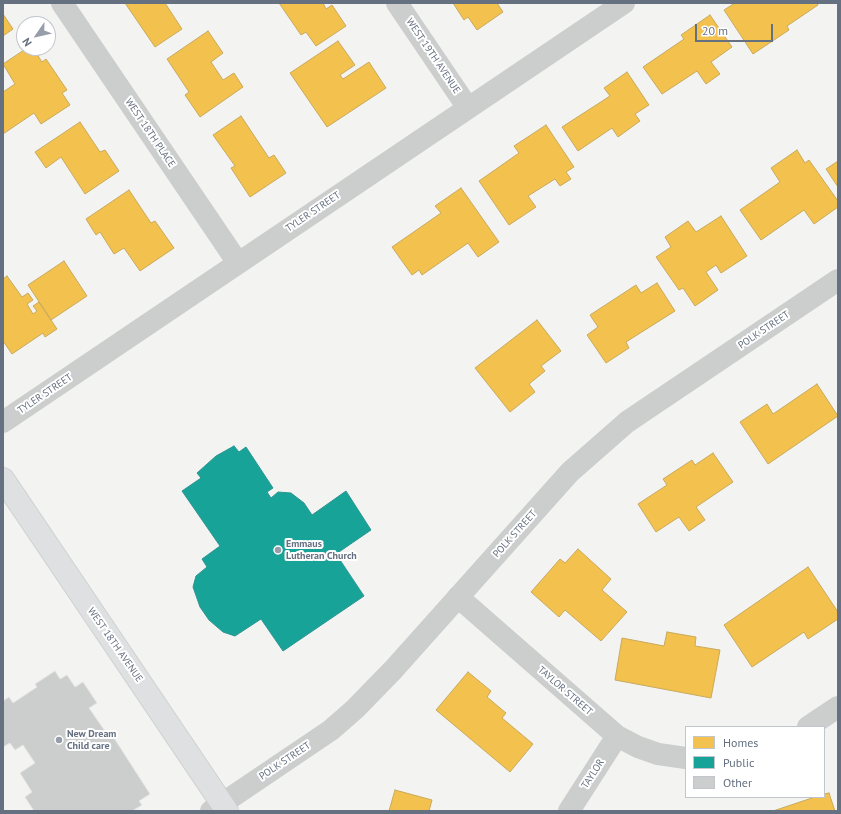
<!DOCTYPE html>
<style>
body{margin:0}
#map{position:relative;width:841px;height:814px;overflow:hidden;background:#f3f4f2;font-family:"PT Sans",sans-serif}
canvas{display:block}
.frame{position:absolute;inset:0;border:4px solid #657081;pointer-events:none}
.legend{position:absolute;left:685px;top:726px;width:140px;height:72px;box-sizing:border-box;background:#fff;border:1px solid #c1c6cd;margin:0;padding:5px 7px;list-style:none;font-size:12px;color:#657081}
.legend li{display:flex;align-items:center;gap:8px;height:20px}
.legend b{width:20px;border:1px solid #c1c6cd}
.north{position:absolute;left:16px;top:16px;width:40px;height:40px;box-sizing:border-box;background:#fff;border:1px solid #c1c6cd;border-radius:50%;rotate:236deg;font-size:11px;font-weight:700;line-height:16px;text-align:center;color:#657081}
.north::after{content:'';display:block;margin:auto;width:14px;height:18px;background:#979ea9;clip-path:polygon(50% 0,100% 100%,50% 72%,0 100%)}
.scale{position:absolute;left:695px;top:24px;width:78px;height:18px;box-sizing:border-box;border:2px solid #657081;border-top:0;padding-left:5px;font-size:12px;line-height:14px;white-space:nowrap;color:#657081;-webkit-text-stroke:3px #fff;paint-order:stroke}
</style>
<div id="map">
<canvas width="841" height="814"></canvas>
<div class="frame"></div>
<ul class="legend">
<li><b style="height:11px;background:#f2c14e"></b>Homes</li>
<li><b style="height:11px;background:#17a398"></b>Public</li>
<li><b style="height:11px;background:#cccece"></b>Other</li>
</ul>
<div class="north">N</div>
<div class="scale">20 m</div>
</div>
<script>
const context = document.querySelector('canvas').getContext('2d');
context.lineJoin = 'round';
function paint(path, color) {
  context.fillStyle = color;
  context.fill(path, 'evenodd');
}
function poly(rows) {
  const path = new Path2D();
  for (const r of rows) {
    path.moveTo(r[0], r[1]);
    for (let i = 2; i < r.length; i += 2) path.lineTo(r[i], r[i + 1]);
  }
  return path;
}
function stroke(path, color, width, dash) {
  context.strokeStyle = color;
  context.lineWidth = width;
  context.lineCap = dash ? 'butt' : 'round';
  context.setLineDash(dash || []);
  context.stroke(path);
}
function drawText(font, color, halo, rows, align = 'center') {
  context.font = font + ' "PT Sans",sans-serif';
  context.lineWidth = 4;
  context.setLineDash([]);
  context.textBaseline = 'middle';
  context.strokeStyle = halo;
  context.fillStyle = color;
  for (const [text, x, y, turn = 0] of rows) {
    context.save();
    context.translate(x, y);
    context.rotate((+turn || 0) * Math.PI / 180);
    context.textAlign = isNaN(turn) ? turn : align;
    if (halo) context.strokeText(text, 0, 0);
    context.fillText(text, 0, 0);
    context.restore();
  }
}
const homes = poly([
 [125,3,165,3,182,29,155,47,125,3],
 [279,3,323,3,326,9,332,5,346,26,316,46,306,32,301,35,279,3],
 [453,3,497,3,503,12,477,30,468,17,464,20,453,3],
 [735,3,817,3,818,5,787,26,789,30,753,54,724,10,735,3],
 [3,14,13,29,3,36,3,14],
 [710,15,732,47,711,62,720,74,706,84,697,71,662,94,643,67,684,39,681,35,710,15],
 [208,31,223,53,211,62,223,80,234,73,243,87,200,117,185,95,189,92,167,59,208,31],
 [338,41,355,65,340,75,343,79,369,62,386,88,327,127,290,73,338,41],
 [27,48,33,48,42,62,46,59,67,90,62,93,70,105,41,124,34,113,3,134,3,92,15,84,3,64,27,48],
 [627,72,649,105,635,114,640,121,618,137,612,128,578,151,562,127,610,96,604,88,627,72],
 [241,116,269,158,274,155,286,173,250,197,231,168,235,166,213,135,241,116],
 [80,122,100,152,105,150,119,171,85,194,61,157,46,168,35,152,80,122],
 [546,125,574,167,566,172,571,179,560,186,555,179,528,196,536,207,509,225,479,181,519,153,514,146,546,125],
 [797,150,805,163,809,160,838,201,838,207,814,224,804,210,761,240,740,210,780,182,771,168,797,150],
 [838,161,838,187,826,169,838,161],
 [461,188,499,242,478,257,468,243,422,275,419,270,412,275,392,247,441,213,435,206,461,188],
 [129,190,151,223,155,221,174,248,140,271,124,248,114,254,100,232,96,235,86,219,129,190],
 [721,216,747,256,721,273,716,265,706,272,718,290,695,306,683,288,679,290,656,257,671,247,665,237,688,221,696,232,721,216],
 [64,261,87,296,51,320,28,285,64,261],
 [7,276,22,297,28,293,33,300,27,304,33,314,37,311,33,306,39,302,57,329,45,337,43,333,12,354,3,341,3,279,7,276],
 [657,283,675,311,626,342,629,348,606,363,587,335,598,327,590,315,636,285,641,293,657,283],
 [537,320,561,351,541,366,545,371,529,384,535,392,510,412,475,368,537,320],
 [817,384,838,416,768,464,740,422,767,404,773,414,817,384],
 [713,453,733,482,696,507,705,520,689,531,679,517,656,532,638,504,667,485,663,479,692,460,695,465,713,453],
 [578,549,611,579,602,590,627,612,601,641,565,610,559,617,531,592,560,559,565,563,578,549],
 [808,567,838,612,838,619,808,639,804,632,752,667,724,625,808,567],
 [667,632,696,637,695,646,720,650,711,698,615,680,622,638,664,646,667,632],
 [468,672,491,691,487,697,506,713,502,718,533,744,510,772,436,710,468,672],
 [395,790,432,800,429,811,389,811,395,790],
 [829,793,835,811,773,811,815,797,824,797,824,794,829,793]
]);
paint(homes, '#f2c14e');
stroke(homes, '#c8a95d', 1);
const public = poly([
 [234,446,239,452,246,447,273,488,267,492,271,498,278,492,291,493,304,503,312,515,346,491,371,530,336,554,364,596,283,651,261,619,235,636,223,632,209,620,200,607,193,587,196,576,207,567,202,559,220,546,182,491,201,478,197,473,216,456,234,446]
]);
paint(public, '#17a398');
stroke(public, '#2e9491', 1);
const building = poly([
 [55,671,60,679,67,675,75,687,83,682,97,703,89,708,109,737,112,735,150,794,139,801,142,805,132,811,34,811,25,797,32,792,20,773,35,763,23,745,15,750,10,743,3,747,3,701,9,697,13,703,37,687,35,684,55,671]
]);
paint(building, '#cccece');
stroke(building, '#e2e3e2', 1);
const secondary = poly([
 [3,479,227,811]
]);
stroke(secondary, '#cfd0d0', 24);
stroke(poly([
 [62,3,238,263],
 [397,3,468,108],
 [3,422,624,3],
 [458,597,617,736,638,747,658,754,686,758],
 [808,727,838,707],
 [569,811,617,736]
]), '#cccdcd', 22);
stroke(poly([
 [211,811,331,730,355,709,393,670,570,472,627,422,838,280]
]), '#cccdcd', 22);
stroke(secondary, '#dfe0e1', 22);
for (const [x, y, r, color] of [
 [278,550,4,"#979ea9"],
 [59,740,4,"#979ea9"]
]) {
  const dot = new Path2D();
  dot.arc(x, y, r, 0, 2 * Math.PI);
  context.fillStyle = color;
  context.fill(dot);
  stroke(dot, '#fff', 1.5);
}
drawText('10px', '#657081', '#fff', [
 ["WEST 19TH AVENUE",433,56,56],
 ["WEST 18TH PLACE",150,133,56],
 ["TYLER STREET",313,212,-34],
 ["POLK STREET",764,330,-34],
 ["TYLER STREET",45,394,-34],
 ["POLK STREET",515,534,-48],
 ["WEST 18TH AVENUE",115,645,55],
 ["TAYLOR STREET",565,691,41],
 ["POLK STREET",285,761,-34],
 ["TAYLOR",593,774,-57]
]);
drawText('bold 10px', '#657081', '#fff', [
 ["Emmaus",286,544],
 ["Lutheran Church",286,556],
 ["New Dream",67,734],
 ["Child care",67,746]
], 'left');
</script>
